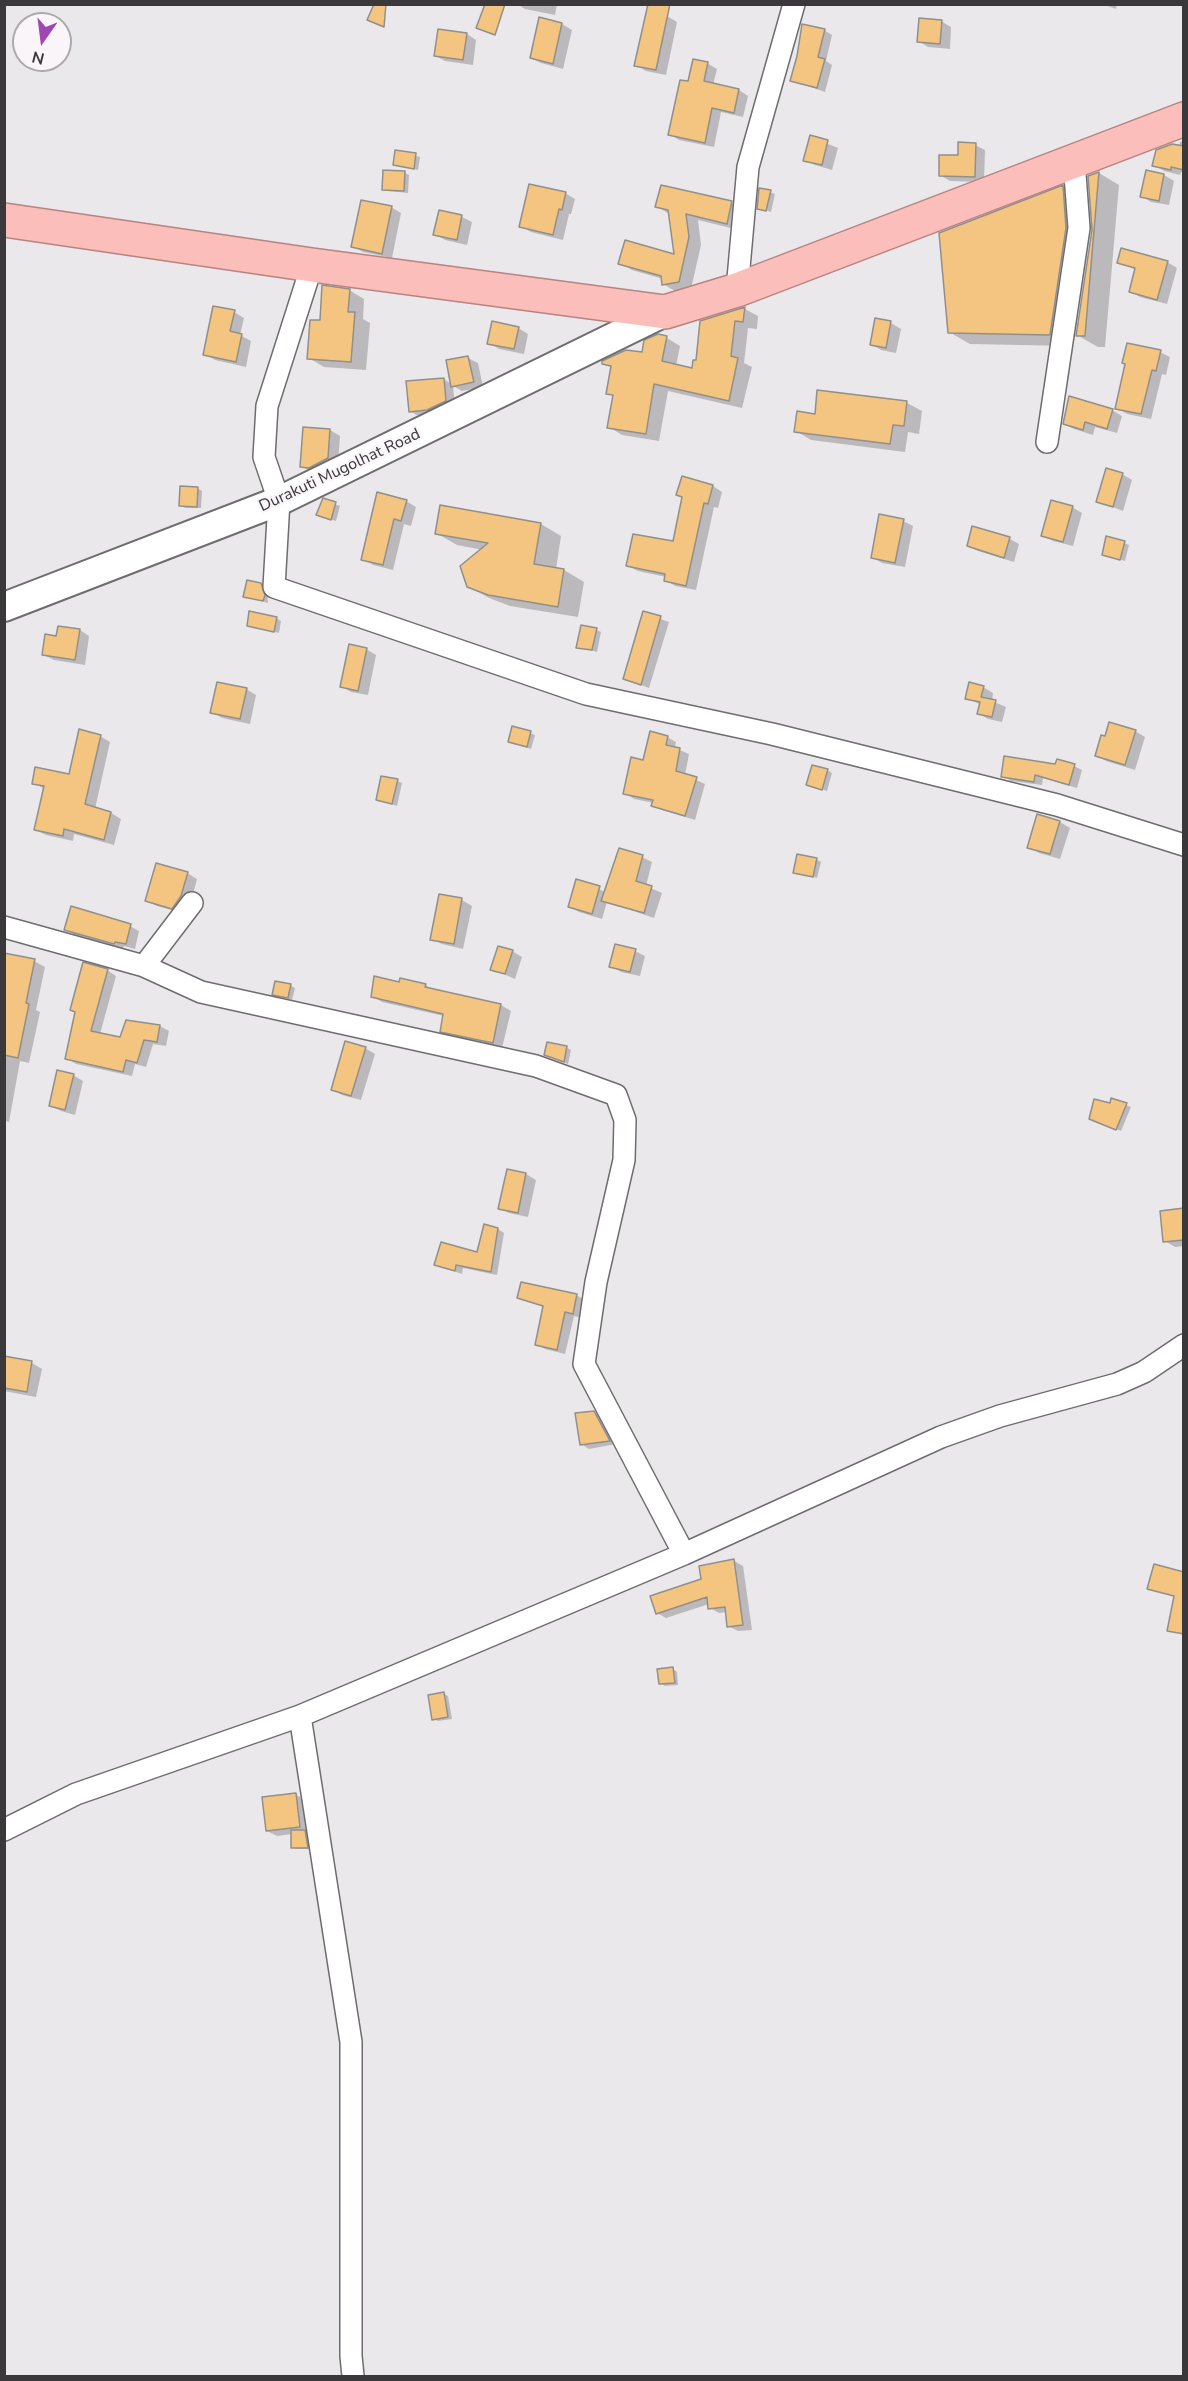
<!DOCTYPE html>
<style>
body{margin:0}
#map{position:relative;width:1188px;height:2381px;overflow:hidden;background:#ebe8eb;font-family:"Nunito Sans",sans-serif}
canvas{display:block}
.frame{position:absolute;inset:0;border:6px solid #3a383a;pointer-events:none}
.north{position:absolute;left:12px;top:12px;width:60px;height:60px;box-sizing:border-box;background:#f9f5f9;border:2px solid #ada9ad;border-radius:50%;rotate:194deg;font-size:16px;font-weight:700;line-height:24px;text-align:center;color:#3a383a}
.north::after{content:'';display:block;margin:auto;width:21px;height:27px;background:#a147b3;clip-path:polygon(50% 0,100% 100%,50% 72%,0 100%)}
</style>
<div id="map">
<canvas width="1188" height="2381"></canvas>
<div class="frame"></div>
<div class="north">N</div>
</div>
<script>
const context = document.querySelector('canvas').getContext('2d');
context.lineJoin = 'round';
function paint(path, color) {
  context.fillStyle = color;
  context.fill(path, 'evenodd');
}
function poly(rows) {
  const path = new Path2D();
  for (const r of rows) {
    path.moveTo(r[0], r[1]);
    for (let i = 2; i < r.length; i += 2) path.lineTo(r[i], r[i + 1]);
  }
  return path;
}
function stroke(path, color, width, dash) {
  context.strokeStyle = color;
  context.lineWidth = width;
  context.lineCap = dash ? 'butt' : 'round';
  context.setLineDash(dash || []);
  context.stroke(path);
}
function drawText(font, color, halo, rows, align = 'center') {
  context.font = font + ' "Nunito Sans",sans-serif';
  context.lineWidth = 4.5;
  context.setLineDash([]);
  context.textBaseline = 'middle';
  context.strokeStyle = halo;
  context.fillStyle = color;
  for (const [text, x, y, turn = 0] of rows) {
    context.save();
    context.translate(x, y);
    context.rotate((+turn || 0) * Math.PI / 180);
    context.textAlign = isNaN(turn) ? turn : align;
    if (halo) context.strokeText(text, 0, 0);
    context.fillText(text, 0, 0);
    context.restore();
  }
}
paint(poly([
 [517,4,557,4,555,15,525,9],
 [1102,4,1117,4,1116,9],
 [667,16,677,22,666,75,646,71,636,65],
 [540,19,562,24,572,30,563,69,541,63,531,58],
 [941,21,951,27,950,49,928,47,918,41],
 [824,30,832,35,826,61,832,65,825,92,791,80],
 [467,34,476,40,473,65,445,61,436,56],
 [707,63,717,69,713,85,739,90,748,96,743,117,721,112,714,147,679,140,670,134,689,83],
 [811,137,838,148,832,170,815,165,805,160],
 [1184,141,1184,172,1181,172,1180,175,1164,171,1154,165,1179,147,1180,142],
 [975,145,985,150,984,182,950,181,940,175],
 [396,151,420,157,418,170,394,165],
 [1147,171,1164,175,1174,181,1169,205,1151,202,1141,196],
 [405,173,409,175,408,193,388,191,384,189],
 [1099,173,1119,185,1105,347,1098,347,1077,335,1093,230],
 [1063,187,1083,199,1070,346,970,344,949,332],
 [760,189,775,194,771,212,759,208],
 [565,193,575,199,571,214,569,214,563,240,531,232,521,226],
 [731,203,744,210,739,230,698,220,701,245,691,289,675,291,663,284,663,279,632,270,620,263,676,256,670,214,657,207],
 [391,207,401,213,392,258,363,252,353,246],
 [440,212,462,217,472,222,467,245,445,240,435,234],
 [1119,262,1167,262,1177,268,1167,304,1140,297,1130,291,1136,270],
 [349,290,364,299,363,319,370,323,366,370,324,367,309,358,321,322],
 [745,309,758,316,757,329,748,328,744,363,752,367,742,408,668,391,659,441,622,435,609,427,614,397,608,393,612,368,603,363,643,354,667,338,680,346,676,366,693,370,697,362,702,322],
 [234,312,244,318,240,335,251,341,246,367,215,360,205,354],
 [876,320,891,323,901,329,896,353,881,350,871,344],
 [518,328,528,334,524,354,499,349,489,343],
 [1160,352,1170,357,1166,375,1162,374,1151,419,1127,414,1117,408],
 [468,358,478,363,483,387,462,391,453,386,455,406,420,417,410,411,443,379,452,384],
 [907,403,922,411,919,434,908,432,905,452,811,440,796,431],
 [1112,410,1122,416,1117,433,1095,427,1093,435,1074,429,1064,424],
 [330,430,340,436,338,464,312,472,302,467],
 [1122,474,1132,480,1123,511,1098,501],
 [713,486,722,492,718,508,714,507,696,590,675,586,666,580,666,577,638,571,628,566,674,543],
 [197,488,202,491,201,508,185,508,181,505],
 [322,500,340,506,336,521,318,515],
 [406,501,416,507,411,526,404,524,393,570,373,565,363,559],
 [1072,507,1082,513,1073,546,1053,541,1043,535],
 [903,521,913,526,905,567,882,563,872,557],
 [541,524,561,536,556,569,564,570,584,582,578,617,510,606,489,598,468,586,483,550,457,545,436,533],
 [973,528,1010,539,1019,544,1014,562,978,551,968,546],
 [1124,543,1129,545,1125,561,1103,554],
 [261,584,266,587,268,603,245,596],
 [644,613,669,622,649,688,625,679],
 [276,618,281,621,279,633,248,625],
 [80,630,89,636,85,665,54,660,44,655,58,638],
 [596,630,601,632,597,652,578,647],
 [366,649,376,655,368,695,351,692,341,686],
 [983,687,993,693,992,701,1006,707,1002,722,988,719,978,713,981,705,967,698],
 [246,689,256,695,250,724,222,718,212,712],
 [1135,731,1145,737,1135,770,1106,761,1096,755],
 [530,733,535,735,531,749,510,742],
 [100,736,110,742,95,809,111,813,121,819,114,845,74,834,73,841,46,835,36,830,45,789,33,783,70,776],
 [667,737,676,742,675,748,689,754,685,775,705,784,695,820,662,810,653,805,654,803,634,799,625,793,644,762],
 [1057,766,1074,766,1082,770,1077,788,1043,778,1042,785,1011,781,1003,776],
 [827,770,832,773,827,791,808,785],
 [397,781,402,783,397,806,377,800],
 [1060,822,1070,828,1060,859,1039,853,1029,847],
 [642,857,652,862,646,886,662,893,654,918,607,902,602,919,579,912,570,906,577,881,606,892],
 [816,859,821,862,817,878,795,872],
 [187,873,197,879,191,902,182,913,157,906,147,901],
 [440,896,462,900,472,906,463,949,442,944,432,939],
 [130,926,139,931,135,949,124,946,123,949,75,935,66,930],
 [512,951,522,957,515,979,492,969],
 [635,951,645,956,640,976,621,972,611,966],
 [4,955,34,961,45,967,36,1010,40,1012,29,1063,20,1061,9,1122,6,1121,4,1129],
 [107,970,116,976,100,1034,121,1038,160,1026,169,1031,166,1046,153,1044,146,1067,135,1064,132,1076,76,1064,67,1058],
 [400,983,425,985,436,991,501,1005,511,1011,502,1048,451,1037,441,1031,444,1016,382,1002,372,996],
 [290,985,295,988,292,1000,274,994],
 [566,1047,571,1050,568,1064,546,1055],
 [365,1048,375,1054,361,1100,342,1095,332,1089],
 [73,1075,83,1081,75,1115,61,1111,51,1106],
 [1112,1100,1131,1107,1121,1131,1096,1121],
 [508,1170,526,1174,536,1180,528,1217,509,1213,500,1208],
 [1184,1210,1184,1246,1175,1247,1165,1241],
 [498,1229,504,1233,497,1275,463,1268,462,1274,436,1265,478,1254],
 [576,1295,585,1300,582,1318,574,1316,565,1354,545,1349,536,1344,545,1307,518,1297],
 [4,1358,32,1363,42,1369,36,1397,4,1391],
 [594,1412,602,1417,616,1444,589,1449,581,1444],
 [734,1561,743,1566,752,1630,738,1631,728,1626,727,1612,719,1613,710,1608,709,1604,666,1618,657,1613],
 [673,1669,677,1672,678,1685,665,1686,660,1683],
 [444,1694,448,1696,452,1719,438,1721,434,1719],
 [296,1795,306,1800,311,1849,297,1849,292,1847,292,1834,277,1836,267,1831]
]), '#0003');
const building = poly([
 [374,4,386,4,384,27,367,20,374,4],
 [485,4,505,4,495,35,476,28,485,4],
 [648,4,670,4,656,70,634,66,648,4],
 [539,17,562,23,553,64,530,58,539,17],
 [919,18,942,20,940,44,917,42,919,18],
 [802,24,825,29,818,57,825,59,817,88,790,81,797,56,802,24],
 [438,29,467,33,463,60,434,56,438,29],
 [693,59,708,62,704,81,739,89,734,113,712,108,705,143,668,135,680,80,688,81,693,59],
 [810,135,828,140,822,165,803,161,810,135],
 [958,142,976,143,975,177,939,176,939,155,958,155,958,142],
 [1172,144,1184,146,1184,170,1171,167,1171,170,1152,166,1156,150,1172,144],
 [395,150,416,153,414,169,393,165,395,150],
 [383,170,405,171,404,191,382,190,383,170],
 [1146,170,1164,174,1159,201,1140,197,1146,170],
 [1099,172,1085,336,1076,336,1092,230,1088,176,1099,172],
 [529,184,566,192,562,210,559,209,553,235,519,227,529,184],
 [661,185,732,201,727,224,686,214,689,237,679,282,662,285,661,276,618,264,625,240,674,254,668,210,655,207,661,185],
 [1063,185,1066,228,1050,335,948,333,939,233,1063,185],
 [759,188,771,190,766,211,757,209,759,188],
 [361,200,392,206,382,254,351,247,361,200],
 [439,210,462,215,457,240,433,235,439,210],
 [1121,248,1168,261,1157,300,1129,292,1135,268,1117,263,1121,248],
 [322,285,350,289,348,312,355,312,351,362,307,359,310,320,320,320,322,285],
 [213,306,235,310,230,331,242,334,236,362,203,355,213,306],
 [745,307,743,322,735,321,731,356,738,358,729,401,654,384,646,434,607,428,613,395,606,394,611,366,602,364,602,361,626,350,642,352,644,340,658,334,667,336,662,361,692,368,693,360,696,360,700,321,745,307],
 [875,318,891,321,886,348,870,345,875,318],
 [492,321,519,327,514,349,487,344,492,321],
 [1127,343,1161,350,1156,371,1152,370,1141,414,1115,409,1125,364,1122,363,1127,343],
 [468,356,474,382,451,387,446,360,468,356],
 [444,378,446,401,427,410,409,412,406,381,444,378],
 [817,390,907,401,904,426,893,425,890,444,794,432,797,411,815,414,817,390],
 [1069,396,1113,409,1107,429,1085,422,1083,430,1063,424,1069,396],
 [303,427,330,429,328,458,309,468,300,467,303,427],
 [1106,468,1123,473,1113,507,1096,502,1106,468],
 [682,476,713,485,708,504,704,503,686,586,664,581,665,574,626,566,633,534,673,541,682,497,676,495,682,476],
 [180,486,198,487,197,507,179,506,180,486],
 [377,492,407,500,401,521,394,519,383,565,361,560,377,492],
 [323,498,336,502,331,520,316,515,323,498],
 [1051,500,1073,506,1063,542,1041,536,1051,500],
 [440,505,541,523,534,564,564,569,558,607,488,595,467,587,460,566,488,543,435,534,440,505],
 [879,514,904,519,895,563,871,558,879,514],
 [972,526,1010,537,1004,558,967,546,972,526],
 [1106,536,1125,541,1120,560,1102,555,1106,536],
 [247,580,261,583,265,595,263,601,243,597,247,580],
 [249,611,277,617,274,632,247,626,249,611],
 [643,611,661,616,641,685,623,679,643,611],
 [581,625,597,628,592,650,576,648,581,625],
 [58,626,80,629,75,660,42,655,45,634,56,636,58,626],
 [349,644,367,648,358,691,340,687,349,644],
 [217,682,247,688,240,719,210,713,217,682],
 [969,682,984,686,981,697,996,700,992,717,977,714,980,702,965,699,969,682],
 [1109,722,1136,730,1125,765,1095,756,1101,735,1105,736,1109,722],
 [512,726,531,731,527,747,508,742,512,726],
 [79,729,101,735,85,804,111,812,104,840,64,829,63,836,34,830,44,786,32,784,35,767,69,774,79,729],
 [650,731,668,736,666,745,680,748,676,771,697,777,685,816,651,806,653,800,623,794,631,757,643,760,650,731],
 [1004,756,1055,764,1057,759,1075,764,1069,785,1035,775,1034,782,1001,777,1004,756],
 [812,765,828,769,822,790,806,785,812,765],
 [381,776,398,779,392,804,376,800,381,776],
 [1037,814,1060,821,1050,854,1027,848,1037,814],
 [619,848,643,855,636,881,652,886,644,913,601,901,619,848],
 [797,854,817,858,813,877,793,873,797,854],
 [156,863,188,872,181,896,172,909,145,901,156,863],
 [576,879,600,886,592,914,568,907,576,879],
 [439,894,462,898,454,944,430,940,439,894],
 [71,906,131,924,126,944,115,942,114,944,64,930,71,906],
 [615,944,636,949,630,972,609,967,615,944],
 [498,946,513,950,505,974,490,970,498,946],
 [4,953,35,959,26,1003,29,1004,18,1058,4,1055,4,953],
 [83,962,108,969,91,1031,120,1037,126,1020,160,1025,157,1042,144,1040,137,1063,126,1060,123,1072,65,1059,75,1012,70,1010,83,962],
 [374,976,399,982,400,978,426,984,425,987,501,1004,493,1043,440,1032,443,1014,371,997,374,976],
 [275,981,291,984,288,998,272,995,275,981],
 [345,1041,366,1047,351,1096,331,1090,345,1041],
 [547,1042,567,1046,564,1062,544,1055,547,1042],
 [57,1070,74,1074,65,1110,49,1106,57,1070],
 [1111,1098,1127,1103,1116,1130,1089,1119,1094,1099,1110,1103,1111,1098],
 [507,1169,526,1173,518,1213,498,1209,507,1169],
 [1184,1208,1184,1240,1163,1242,1160,1211,1184,1208],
 [484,1224,498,1228,491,1272,456,1265,455,1271,434,1265,441,1242,477,1252,484,1224],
 [521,1282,577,1294,573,1314,565,1312,557,1350,535,1345,543,1306,517,1298,521,1282],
 [4,1356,32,1361,27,1392,4,1388,4,1356],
 [594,1411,610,1441,580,1445,575,1413,594,1411],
 [734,1559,743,1625,727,1627,725,1607,708,1609,707,1597,656,1614,650,1596,701,1579,699,1566,734,1559],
 [1154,1564,1184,1572,1184,1634,1167,1631,1174,1596,1147,1589,1154,1564],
 [673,1667,675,1683,659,1684,657,1669,673,1667],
 [444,1692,448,1717,432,1720,428,1695,444,1692],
 [296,1793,300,1827,266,1831,262,1797,296,1793],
 [291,1830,305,1830,308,1848,291,1848,291,1830]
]);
paint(building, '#f3c581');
stroke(building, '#918f8b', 1.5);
const minor = poly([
 [312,265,267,406,264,457,279,501,274,587,586,694,772,734,1057,805,1184,845],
 [737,290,748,167,794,4],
 [1047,442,1079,228,1074,161],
 [4,927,144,966,201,992,536,1066,616,1095,625,1120,624,1160,596,1282,584,1364,684,1554],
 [144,966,192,903],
 [300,1716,351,2042,351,2356,353,2376],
 [4,1830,76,1794,300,1716,684,1554,941,1437,1000,1416,1117,1384,1144,1372,1184,1345]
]);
const secondary = poly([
 [4,607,279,501,665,312]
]);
const trunk = poly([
 [4,220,312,265,665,312,737,290,1184,119]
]);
stroke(minor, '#6f6c6f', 24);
stroke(secondary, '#6f6c6f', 32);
stroke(trunk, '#b78482', 36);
stroke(minor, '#fff', 21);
stroke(secondary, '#fff', 28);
stroke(trunk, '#fbbeba', 33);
drawText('16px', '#3a383a', '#f9f5f9', [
 ["Durakuti Mugolhat Road",340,471,-25]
]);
</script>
